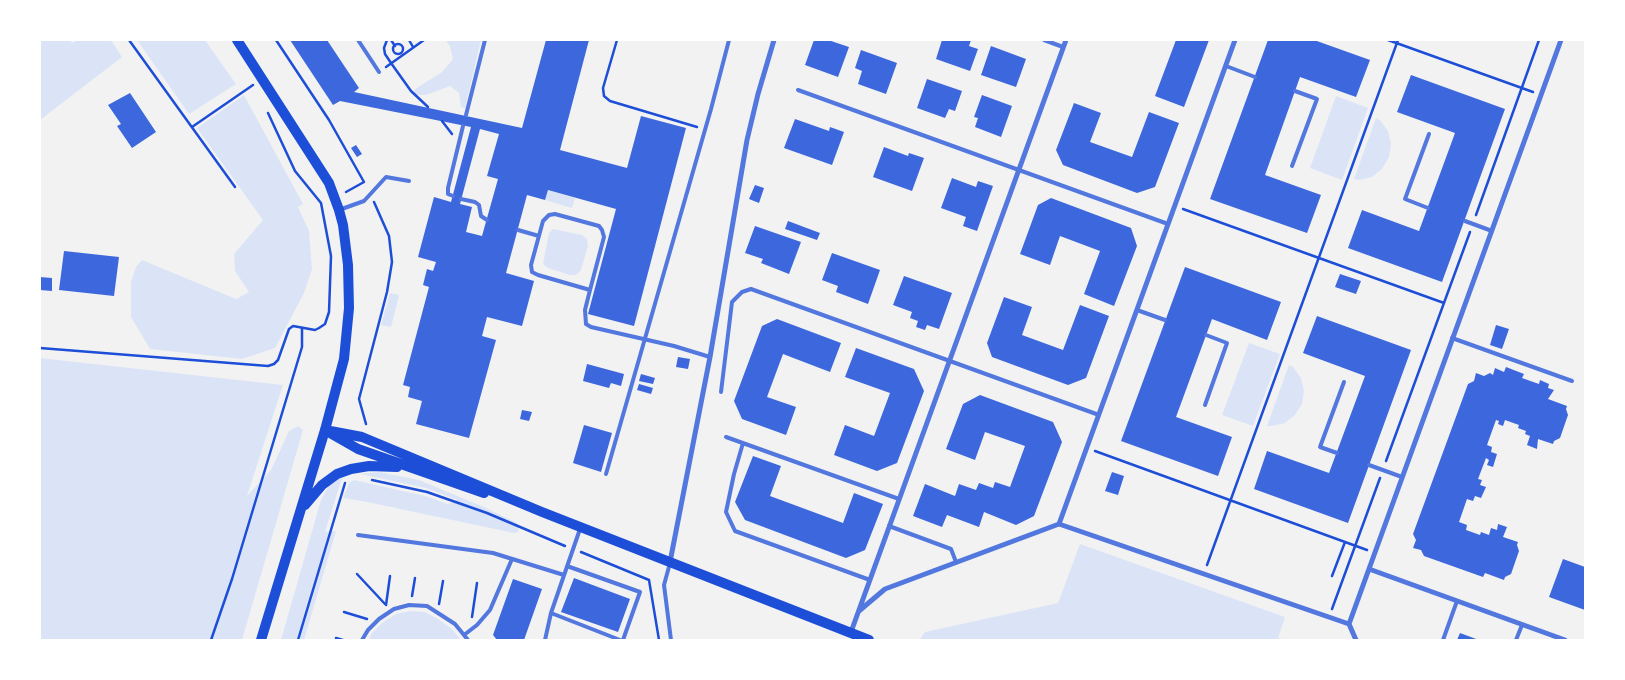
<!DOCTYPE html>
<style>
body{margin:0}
#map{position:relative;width:1625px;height:680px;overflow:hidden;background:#f2f2f2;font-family:"Roboto Serif",serif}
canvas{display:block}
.frame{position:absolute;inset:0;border:41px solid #fff;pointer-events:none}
</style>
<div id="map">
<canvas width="1625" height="680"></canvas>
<div class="frame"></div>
</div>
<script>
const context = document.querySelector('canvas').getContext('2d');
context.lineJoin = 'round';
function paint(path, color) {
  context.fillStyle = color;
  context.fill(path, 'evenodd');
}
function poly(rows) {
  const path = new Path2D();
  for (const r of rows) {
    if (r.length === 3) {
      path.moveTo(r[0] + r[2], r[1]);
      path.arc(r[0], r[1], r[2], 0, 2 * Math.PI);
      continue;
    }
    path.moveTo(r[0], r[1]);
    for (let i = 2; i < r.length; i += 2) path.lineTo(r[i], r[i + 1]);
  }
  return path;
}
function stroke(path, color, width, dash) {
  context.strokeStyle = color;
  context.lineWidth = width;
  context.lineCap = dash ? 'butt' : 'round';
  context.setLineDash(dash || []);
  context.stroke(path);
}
paint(poly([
 [40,40,70,40,72,43,78,40,111,40,122,57,40,120],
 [137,40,205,40,236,84,189,114],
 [445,40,481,40,465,108,461,107,459,93,450,86,426,95,416,95,414,93,415,89,442,72,453,59,450,46],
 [244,95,303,204,298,207,309,231,312,269,304,293,275,348,242,359,150,349,131,317,131,282,136,267,142,260,236,299,249,292,235,271,234,254,263,220,197,128],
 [1336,96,1368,108,1342,180,1310,168],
 [1376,118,1380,120,1388,131,1391,144,1389,157,1382,169,1372,177,1359,180,1354,179],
 [548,190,575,198,572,208,545,200],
 [553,229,582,235,587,239,588,246,581,270,576,275,570,275,548,268,543,264,549,233],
 [390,293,399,295,391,327,381,325],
 [1249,343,1280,354,1253,426,1222,415],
 [40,358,283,385,247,496,271,470,289,431,298,426,303,430,242,640,40,640],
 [1289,365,1293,367,1301,378,1304,391,1302,404,1295,415,1285,423,1271,426,1267,426],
 [379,472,419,480,484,507,517,523,519,532,514,533,367,502,343,498,349,483,354,480,425,496,448,504,457,500,426,488,360,474],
 [342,478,325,532,336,531,304,640,281,640,321,500,329,485,335,480],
 [1080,544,1285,617,1278,638,1285,640,920,639,925,632,1058,603],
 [410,611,425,612,438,619,452,629,461,640,369,640,372,633,382,623,396,614]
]), '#dbe4f7');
paint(poly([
 [290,40,327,40,359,88,354,92,522,128,546,40,589,40,560,150,627,168,641,116,686,128,634,326,588,314,616,209,548,190,545,200,527,195,506,273,534,281,522,326,487,317,482,336,496,340,469,438,416,424,422,401,408,397,410,387,403,385,429,287,423,285,427,269,433,271,436,262,418,257,434,197,451,202,471,127,340,101,333,105],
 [480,129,499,134,487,176,498,179,482,236,466,232,472,207,460,204],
 [814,40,828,40,849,47,838,77,805,65],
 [942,40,971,40,969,46,978,49,970,71,936,59],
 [1176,40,1209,40,1184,107,1155,96],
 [1268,40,1314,40,1370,60,1356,97,1300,77,1265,175,1321,195,1307,233,1210,199],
 [991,46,1026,59,1016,87,981,75],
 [861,50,897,63,886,94,858,84,862,71,855,68],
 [1411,75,1505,109,1442,282,1348,248,1362,210,1419,231,1455,133,1397,112],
 [927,79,962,91,955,111,949,109,945,118,917,108],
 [130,93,156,132,132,148,117,126,121,124,108,105],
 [982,95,1012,106,1001,137,975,127,978,118,974,117],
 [1074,103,1101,113,1090,142,1132,157,1149,112,1179,123,1155,187,1137,193,1063,165,1056,150],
 [795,119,829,131,830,127,844,132,832,165,784,148],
 [356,145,362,154,357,157,351,148],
 [884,147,908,156,909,153,924,158,912,191,873,177],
 [952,178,976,187,978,181,993,186,977,231,963,226,966,217,941,208],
 [755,185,764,188,759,203,749,199],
 [1051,198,1131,228,1137,246,1114,306,1084,294,1100,251,1060,236,1050,265,1020,254,1038,205],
 [788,221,820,233,817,240,785,229],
 [755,226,801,242,789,274,761,263,763,259,745,253],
 [64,251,119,257,114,296,59,290],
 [832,253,880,270,868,304,836,292,838,286,822,280],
 [1185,267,1281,302,1267,340,1212,319,1176,417,1232,437,1218,476,1121,441],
 [1340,274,1361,281,1356,294,1335,287],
 [904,276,952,293,939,329,927,325,925,330,916,327,918,321,910,318,912,312,893,305],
 [40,277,52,278,52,291,40,290],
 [1004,297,1032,307,1022,335,1063,350,1080,305,1109,316,1086,378,1068,385,992,357,987,343],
 [1317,316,1411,350,1348,523,1254,489,1267,451,1329,473,1365,376,1303,353],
 [777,319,841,343,830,372,783,354,767,397,796,407,786,435,742,419,734,401,762,326],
 [1496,325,1509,329,1502,349,1490,345],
 [856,348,914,369,924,391,897,463,877,471,834,455,845,425,874,436,890,393,845,377],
 [678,357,690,359,688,369,676,367],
 [587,364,624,374,621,386,611,383,609,388,583,381],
 [1506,367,1524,374,1522,378,1539,384,1540,380,1549,384,1548,388,1554,390,1548,399,1567,406,1566,409,1568,415,1560,438,1554,441,1553,444,1538,439,1537,449,1527,445,1530,436,1525,434,1526,431,1518,428,1519,425,1505,420,1503,426,1498,424,1499,421,1496,420,1487,445,1492,447,1491,452,1497,454,1493,467,1487,465,1489,460,1486,458,1478,479,1482,480,1480,485,1486,487,1481,498,1475,496,1473,501,1467,499,1459,522,1467,525,1466,530,1480,535,1481,532,1489,535,1491,528,1497,530,1498,524,1507,527,1503,537,1518,542,1517,545,1519,551,1511,574,1505,577,1504,580,1485,573,1483,577,1424,556,1421,550,1413,548,1416,540,1413,534,1468,384,1474,381,1476,373,1484,376,1490,373,1493,375,1495,368,1504,372],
 [641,374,655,378,653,384,639,381],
 [639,384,653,388,651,394,637,390],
 [980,395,1053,422,1062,442,1034,516,1016,525,984,512,979,527,947,515,942,527,913,516,925,484,955,496,959,484,976,490,979,483,993,488,995,482,1010,487,1025,446,985,432,975,460,946,449,963,404],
 [522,410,532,412,529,421,520,419],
 [584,425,612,433,601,472,573,463],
 [753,456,781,466,770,496,843,523,854,493,883,504,865,550,846,558,745,520,735,502],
 [1112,472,1124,476,1118,495,1105,491],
 [1563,559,1585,567,1585,610,1549,597],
 [574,578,630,599,618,632,561,612],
 [513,579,542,589,524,640,497,640,493,635],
 [1460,633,1479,640,1457,640]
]), '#3d67dc');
stroke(poly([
 [129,40,235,187],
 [276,40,329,120,364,182,346,192],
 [387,40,384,48,385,54,391,63,411,91,428,107],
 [391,40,395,46],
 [409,40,413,47],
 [617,40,603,88,604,96,610,101,697,127],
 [1388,40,1533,92],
 [398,49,5],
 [386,67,424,40],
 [268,113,295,171,321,203],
 [442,121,452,134],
 [192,127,253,85],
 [1183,209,1444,303],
 [1476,215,1539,40],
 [40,348,268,366,274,364,278,360,289,329,293,326,315,330,319,328,325,324,329,312,331,256,321,203],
 [366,424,359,399,387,292,392,262,389,236,374,202],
 [1095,451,1367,550],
 [1386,461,1470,232],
 [372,480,427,492,487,513,565,546],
 [581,552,649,580,659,640],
 [1207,565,1398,40],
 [357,574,385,604],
 [1332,576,1345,542],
 [412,596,415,578],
 [439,604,443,581],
 [386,605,390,576],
 [1332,609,1380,478],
 [344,612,367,619],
 [472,617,477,583],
 [336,638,343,640],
 [211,640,232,579,302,347,302,328],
 [298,640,345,483]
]), '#1d4ed8', 2.5);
stroke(poly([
 [358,40,379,72],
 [1044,40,1063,47],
 [1226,66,1255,77],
 [798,90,1168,224],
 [466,115,485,40],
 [1292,166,1317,99,1295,91],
 [453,196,448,194,448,188,463,126],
 [461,199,475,202,479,205,481,216,487,220],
 [1428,208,1405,199,1429,134],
 [339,210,364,201,386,177,409,181],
 [1465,221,1492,231],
 [518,230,539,236],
 [590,290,538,275,532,272,531,265,543,221,549,215,555,214,599,226,602,230,604,237,590,290,585,310,586,324,591,327,674,346,710,357],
 [1137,310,1165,320],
 [1452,338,1572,381],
 [721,392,732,302,742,292,751,289,1099,415],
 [1205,405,1227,343,1206,335],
 [726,437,899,499],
 [743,443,734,474,726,512,735,531,870,580],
 [1337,453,1320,447,1344,382],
 [1369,465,1402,477],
 [606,474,711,109,729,40],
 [889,526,951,549,956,562],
 [580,529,551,613,620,640],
 [358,535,493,553,564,575],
 [670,563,664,585,671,640],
 [567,566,640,592,623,640],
 [464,635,477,625,490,610,512,559],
 [362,640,368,630,379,619,394,609,409,605,427,606,455,624,468,640],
 [545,640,551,613],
 [1443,640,1457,601],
 [1516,640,1522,625]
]), '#5277de', 4);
stroke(poly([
 [1059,524,1235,40],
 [670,562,710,357,747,140,758,94,774,40],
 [1369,569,1565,640],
 [859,611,885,589,1059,524,1349,624,1356,640],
 [1349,624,1561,40],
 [851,632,1066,40]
]), '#5277de', 5);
stroke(poly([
 [237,40,329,183,339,210,343,225,348,265,349,308,344,359,325,430,261,640],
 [325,430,362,437,542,512,869,640],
 [330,433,358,449,484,493],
 [305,505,322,485,337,474,351,469,369,466,397,467]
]), '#1d4ed8', 10);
</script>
